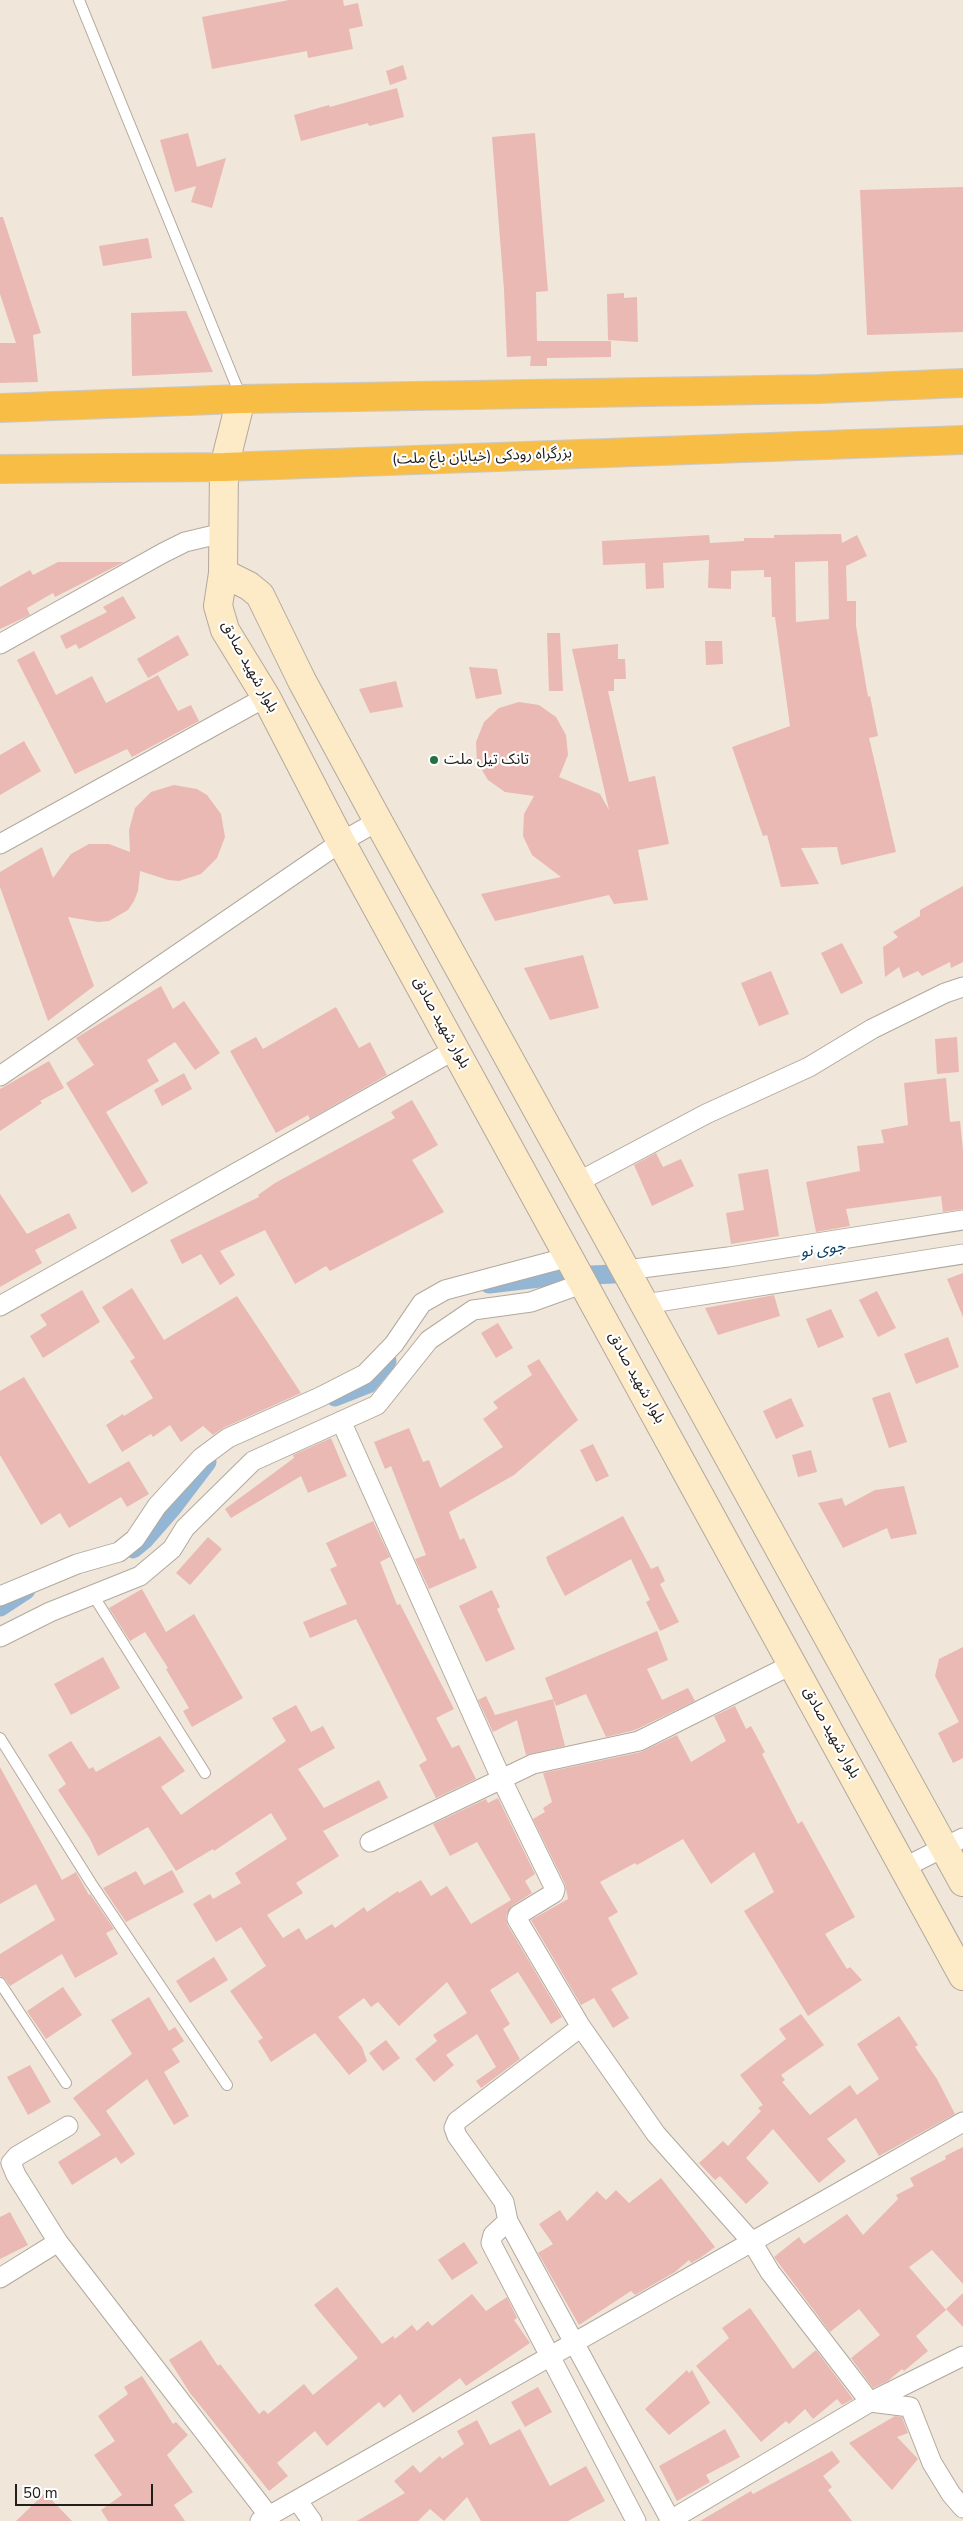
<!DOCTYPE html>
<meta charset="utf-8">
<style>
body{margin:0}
#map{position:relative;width:963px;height:2521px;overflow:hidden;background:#f0e6da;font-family:"Nunito Sans",sans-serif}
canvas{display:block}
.scale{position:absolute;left:15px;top:2484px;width:138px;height:22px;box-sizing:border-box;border:2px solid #23201c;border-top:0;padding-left:6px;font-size:15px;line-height:18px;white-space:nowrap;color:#23201c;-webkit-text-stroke:4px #fff;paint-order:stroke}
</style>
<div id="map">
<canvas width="963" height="2521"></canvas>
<div class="scale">50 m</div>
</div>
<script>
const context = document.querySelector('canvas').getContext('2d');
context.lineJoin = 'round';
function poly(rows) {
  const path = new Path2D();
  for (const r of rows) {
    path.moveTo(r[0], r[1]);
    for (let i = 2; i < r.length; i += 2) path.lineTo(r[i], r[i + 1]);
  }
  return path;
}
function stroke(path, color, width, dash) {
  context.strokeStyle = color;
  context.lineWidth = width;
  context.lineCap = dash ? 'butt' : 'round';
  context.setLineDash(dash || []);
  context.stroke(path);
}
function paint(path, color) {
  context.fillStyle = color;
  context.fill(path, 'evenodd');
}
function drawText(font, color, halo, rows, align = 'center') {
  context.font = font + ' "Nunito Sans","Noto Sans Arabic",sans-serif';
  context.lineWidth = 4.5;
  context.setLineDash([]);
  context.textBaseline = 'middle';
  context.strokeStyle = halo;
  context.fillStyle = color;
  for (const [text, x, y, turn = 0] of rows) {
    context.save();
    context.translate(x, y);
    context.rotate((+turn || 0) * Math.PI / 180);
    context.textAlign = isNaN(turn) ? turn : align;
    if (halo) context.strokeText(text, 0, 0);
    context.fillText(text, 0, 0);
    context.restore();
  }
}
stroke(poly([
 [489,1284,548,1277,636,1273],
 [335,1397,368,1384,387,1361],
 [133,1549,144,1540,172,1508,207,1462],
 [0,1607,26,1590]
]), '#94b6d5', 19);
paint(poly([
 [289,0,343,0,344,6,358,3,363,26,349,29,353,49,308,58,307,51,212,69,202,17],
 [403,65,407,79,390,85,386,71],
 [397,88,404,117,369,126,368,123,301,141,294,115,329,105,330,107],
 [188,133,197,167,226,158,212,208,191,202,196,186,175,192,160,140],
 [535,133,548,291,536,292,537,341,611,341,611,357,547,358,547,366,530,366,531,356,507,357,504,290,492,137],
 [963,187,963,332,867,335,860,190],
 [0,217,3,217,41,333,33,335,38,382,0,383,0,343,16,343,0,294],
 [148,238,152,258,103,266,99,246],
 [624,293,624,298,637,297,638,342,608,340,607,294],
 [186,311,213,372,132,376,131,313],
 [841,534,842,543,857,535,867,556,846,566,847,601,856,601,856,626,868,697,870,696,878,736,869,738,896,852,841,865,837,847,801,848,819,884,781,887,767,835,763,836,732,747,790,726,775,617,772,617,771,577,764,577,764,570,731,571,731,589,708,588,709,560,663,563,664,588,646,589,645,563,603,565,602,541,709,535,710,543,744,541,744,538,774,538,774,535],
 [828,561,829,619,796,622,795,562],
 [58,562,124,562,55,597,53,593,27,608,30,615,0,629,0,587,30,570,33,575],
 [123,596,136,618,79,649,76,644,66,649,60,636,107,612,103,607],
 [547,633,560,633,563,691,549,691],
 [178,635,189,655,148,678,137,659],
 [705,641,722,641,723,664,706,665],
 [618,644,618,659,625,659,626,679,614,679,614,691,608,691,629,782,655,776,669,844,638,850,648,900,614,904,609,895,495,921,481,894,561,877,532,855,523,836,524,814,534,796,505,792,488,780,477,762,476,742,484,722,499,708,519,702,539,705,556,717,566,735,568,755,559,777,600,794,609,810,572,649],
 [34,651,56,695,92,676,106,703,158,675,178,711,191,705,199,721,132,757,127,749,75,774,17,660],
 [469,667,497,669,502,694,476,699],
 [396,681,403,707,370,713,359,689],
 [24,741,41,771,0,795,0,755],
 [174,785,197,789,207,795,221,814,225,837,217,858,201,874,179,881,168,880,140,871,138,891,134,901,128,910,109,921,98,922,68,917,94,986,48,1021,0,887,0,872,42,847,53,878,71,854,89,844,109,844,130,852,129,830,135,808,151,792],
 [963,886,963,962,951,968,950,962,922,976,918,971,903,978,899,967,885,977,883,947,898,937,893,932,920,916,920,910],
 [842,943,863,983,841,994,821,953],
 [583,955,599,1008,550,1020,524,968],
 [771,971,789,1014,759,1026,741,983],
 [161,986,173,1009,184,1001,220,1053,195,1070,175,1042,147,1060,159,1081,106,1112,148,1183,132,1193,66,1083,94,1065,76,1038],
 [336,1007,359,1048,370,1042,387,1075,310,1119,308,1115,276,1133,230,1051,256,1037,263,1049],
 [957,1037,959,1072,937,1074,935,1039],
 [49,1061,64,1088,40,1101,42,1103,0,1131,0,1089],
 [184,1073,192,1089,162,1106,154,1090],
 [946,1078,950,1122,960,1121,963,1150,963,1209,943,1212,941,1196,846,1209,850,1226,816,1232,806,1182,860,1171,857,1146,884,1143,881,1130,908,1125,904,1083],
 [412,1100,438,1145,412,1160,444,1212,330,1271,326,1266,295,1284,265,1230,220,1251,235,1275,220,1285,201,1254,182,1264,170,1240,259,1197,258,1195,275,1183,395,1118,391,1112],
 [656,1153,663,1167,681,1159,694,1186,652,1206,634,1165],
 [768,1169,779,1236,731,1244,726,1213,744,1210,738,1174],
 [0,1194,27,1234,69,1213,77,1228,35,1250,42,1263,0,1287],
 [963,1273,963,1317,947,1279],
 [132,1288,164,1340,237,1296,301,1393,223,1428,213,1435,203,1426,181,1442,170,1425,153,1437,151,1434,122,1452,106,1425,123,1414,124,1416,153,1398,130,1361,135,1358,102,1307],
 [82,1290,100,1322,43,1358,30,1336,47,1325,40,1315],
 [877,1291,896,1328,878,1337,859,1300],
 [774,1295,780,1316,718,1335,705,1308],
 [831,1309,844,1337,818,1348,806,1319],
 [498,1323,513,1348,496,1358,481,1333],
 [948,1337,959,1367,916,1384,904,1354],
 [539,1359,578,1420,514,1475,449,1512,460,1540,464,1538,477,1568,429,1589,415,1559,426,1555,391,1466,385,1469,374,1442,409,1428,423,1462,429,1460,440,1488,503,1447,483,1419,498,1408,493,1402,532,1375,527,1366],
 [24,1377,89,1484,129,1461,149,1494,127,1507,121,1497,69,1528,60,1513,41,1525,0,1455,0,1391],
 [890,1392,907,1442,889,1448,872,1398],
 [791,1398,804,1426,776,1439,763,1411],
 [331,1438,347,1476,308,1493,301,1476,231,1518,225,1509,294,1458,293,1455],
 [593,1444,609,1476,596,1482,580,1450],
 [811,1450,817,1472,798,1477,792,1455],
 [904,1486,917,1534,891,1539,887,1528,843,1548,818,1503,842,1498,845,1506,875,1490],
 [623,1516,651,1569,658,1566,665,1581,660,1584,679,1622,660,1631,646,1602,650,1600,631,1559,565,1596,548,1563,546,1557],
 [373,1521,390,1557,380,1562,397,1605,400,1604,454,1709,436,1718,452,1748,459,1745,476,1779,436,1798,419,1765,427,1760,356,1619,310,1638,303,1622,347,1604,330,1569,337,1566,326,1543],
 [208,1537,222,1549,190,1585,176,1573],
 [142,1589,166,1632,194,1614,243,1698,192,1727,183,1711,189,1708,166,1669,168,1668,145,1632,130,1641,109,1608],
 [492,1590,500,1607,497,1609,515,1649,486,1662,459,1606],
 [657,1631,668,1660,647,1669,662,1700,688,1688,695,1701,635,1730,606,1737,586,1694,556,1706,545,1678],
 [963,1647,963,1758,953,1763,938,1733,959,1722,935,1676,939,1659],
 [103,1657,120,1688,71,1715,54,1684],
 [486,1696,495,1715,553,1699,565,1746,526,1755,517,1720,493,1732,478,1700],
 [296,1705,311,1732,323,1726,335,1748,298,1769,324,1808,379,1780,388,1798,323,1831,339,1856,296,1883,303,1893,267,1915,283,1938,299,1928,306,1940,332,1924,335,1928,364,1907,367,1912,398,1891,399,1893,421,1880,431,1896,447,1886,471,1924,511,1900,477,1842,450,1856,433,1824,486,1799,488,1803,498,1798,535,1874,525,1881,532,1893,512,1906,506,1916,507,1924,562,2017,551,2024,518,1972,490,1990,510,2024,503,2029,520,2059,481,2088,476,2081,496,2067,477,2034,446,2055,454,2065,434,2082,415,2059,437,2041,433,2035,467,2013,447,1982,399,2026,378,2002,371,2007,364,1998,338,2017,362,2047,367,2061,349,2075,315,2033,271,2062,258,2041,263,2038,230,1991,266,1966,241,1927,216,1942,193,1904,210,1894,213,1899,241,1883,235,1873,287,1839,271,1813,214,1851,213,1849,176,1871,148,1827,98,1856,90,1839,58,1790,66,1784,48,1755,71,1741,89,1769,93,1767,96,1772,160,1736,185,1771,161,1787,181,1815,286,1741,272,1718],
 [735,1706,746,1729,751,1726,765,1752,762,1754,798,1824,802,1821,855,1917,825,1934,847,1969,850,1967,862,1980,808,2016,744,1911,774,1892,754,1852,711,1884,683,1839,637,1865,635,1863,600,1882,618,1912,608,1918,638,1974,611,1989,629,2018,613,2028,594,1998,581,2005,531,1920,568,1899,565,1884,533,1819,545,1812,543,1808,552,1802,543,1773,641,1752,677,1735,691,1762,726,1741,714,1716],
 [0,1767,62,1880,76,1872,89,1895,90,1894,114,1929,106,1933,118,1954,75,1978,62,1954,10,1986,5,1979,0,1976,0,1954,55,1920,36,1884,0,1904],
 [172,1870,184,1892,126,1922,103,1888,136,1871,144,1885],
 [214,1957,228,1980,190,2003,176,1981],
 [63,1987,82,2015,46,2039,27,2011],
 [149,1997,169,2031,175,2027,184,2041,172,2049,180,2062,164,2072,189,2116,174,2125,147,2079,106,2111,135,2154,121,2164,116,2157,72,2185,58,2162,101,2135,73,2098,132,2054,111,2020],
 [801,2014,824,2045,781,2075,785,2080,782,2082,810,2115,850,2085,857,2095,879,2079,857,2044,899,2016,918,2045,915,2047,937,2079,955,2114,879,2156,856,2118,827,2139,846,2161,819,2183,773,2129,746,2158,769,2183,746,2204,720,2176,715,2180,699,2163,723,2141,728,2146,761,2111,758,2108,763,2105,740,2075,786,2039,779,2029],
 [386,2040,400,2058,383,2071,369,2053],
 [30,2065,51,2102,28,2115,7,2077],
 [963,2147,963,2284,932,2250,909,2267,946,2310,916,2336,928,2351,904,2371,902,2369,888,2381,873,2388,851,2358,880,2335,859,2309,830,2332,774,2257,799,2237,804,2244,847,2214,863,2235,898,2199,896,2195,914,2186,910,2178,946,2159,945,2156],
 [661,2178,715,2247,700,2258,691,2263,689,2260,675,2272,635,2295,631,2291,579,2325,538,2253,553,2244,539,2224,560,2210,567,2221,597,2191,606,2200,616,2190,629,2203],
 [10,2212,28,2245,0,2259,0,2217],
 [464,2242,478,2263,452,2280,438,2260],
 [337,2287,382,2344,393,2336,395,2339,412,2325,417,2331,428,2321,432,2326,472,2294,486,2311,507,2297,517,2318,514,2320,530,2343,466,2386,460,2378,413,2413,400,2394,384,2408,379,2402,327,2446,315,2431,277,2463,288,2476,269,2491,190,2393,169,2360,201,2340,218,2366,220,2364,259,2414,264,2410,268,2414,304,2384,313,2395,358,2358,314,2305],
 [963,2293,963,2327,946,2309],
 [750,2308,793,2369,816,2350,853,2399,842,2405,837,2399,813,2419,805,2409,789,2424,786,2421,761,2442,696,2366,729,2338,722,2328],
 [687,2370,689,2373,692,2370,710,2403,669,2435,645,2409],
 [142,2376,173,2424,176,2422,188,2435,167,2455,193,2492,174,2505,185,2521,108,2521,101,2510,122,2495,94,2455,115,2441,98,2416,128,2394,124,2387],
 [538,2387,552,2412,525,2427,511,2402],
 [895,2416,902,2417,908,2433,897,2437,918,2459,892,2490,849,2443],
 [477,2420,490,2445,520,2429,550,2486,586,2466,605,2501,568,2521,481,2521,467,2497,444,2521,430,2509,418,2521,357,2521,405,2493,394,2481,413,2465,420,2473,440,2456,442,2459,464,2444,457,2431],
 [725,2429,740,2457,706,2475,710,2482,677,2501,659,2466],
 [832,2451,840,2462,823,2476,832,2487,828,2490,852,2521,700,2521,751,2491,753,2494],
 [45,2493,72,2521,16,2521]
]), '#eab9b3');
const lane = poly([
 [79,0,241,397],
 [93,1595,205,1773],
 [0,1738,91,1883,227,2085],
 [0,1983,66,2083]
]);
const street = poly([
 [0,644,163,553,185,542,223,533],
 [0,844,266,697],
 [0,1076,341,842,378,821],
 [578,1182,706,1114,809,1067,872,1029,945,993,963,987],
 [626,1270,728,1257,963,1220],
 [645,1304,963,1254],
 [0,1306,456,1049],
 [341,1421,501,1778,555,1889,554,1893,518,1915,517,1919,581,2027,656,2134,752,2242,770,2272,870,2402,910,2407,932,2463,951,2494,963,2508],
 [0,1596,77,1564,119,1552,135,1539,157,1506,201,1458,228,1438,320,1397,365,1374,394,1344,422,1303,445,1290,569,1257],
 [0,1637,50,1612,140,1576,172,1549,185,1528,253,1461,377,1405,429,1340,473,1310,531,1302,584,1283],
 [370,1842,533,1764,639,1741,793,1664],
 [905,1867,963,1838],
 [581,2027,457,2121,454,2128,457,2136,504,2202,508,2221,671,2521],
 [68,2126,17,2156,11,2163,16,2175,58,2242,269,2516],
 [508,2221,493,2235,491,2243,636,2521],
 [0,2278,58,2242],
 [297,2500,312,2521],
 [260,2521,963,2122],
 [669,2521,870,2402,963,2356]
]);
const secondary = poly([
 [241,399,224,467,223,573,218,606,225,630,266,697,341,842,963,1976],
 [223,573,249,586,260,595,302,681,378,821,963,1882]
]);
const highway = poly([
 [0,408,241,399,820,389,963,383],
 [0,469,224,467,963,440]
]);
stroke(lane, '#b2a99d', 12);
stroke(street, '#b2a99d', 21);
stroke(secondary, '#b2a99d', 30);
stroke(highway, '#cac9c9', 30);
stroke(lane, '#fff', 10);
stroke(street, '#fff', 19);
stroke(secondary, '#fdebc7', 28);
stroke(highway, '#f7bd45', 28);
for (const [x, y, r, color] of [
 [434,760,5,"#227141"]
]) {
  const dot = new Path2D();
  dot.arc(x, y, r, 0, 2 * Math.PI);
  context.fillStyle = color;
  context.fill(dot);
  stroke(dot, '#fff', 2);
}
drawText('15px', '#23201c', '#fff', [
 ["بزرگراه رودکی (خیابان باغ ملت)",482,457,-2],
 ["بلوار شهید صادق",249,667,61],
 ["بلوار شهید صادق",441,1023,61],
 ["بلوار شهید صادق",636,1378,61],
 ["بلوار شهید صادق",831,1733,61]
]);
drawText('15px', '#23201c', '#fff', [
 ["تانک تیل ملت",444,760]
], 'left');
drawText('italic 16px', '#033c64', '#fff', [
 ["جوی نو",823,1250,-8]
]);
</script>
